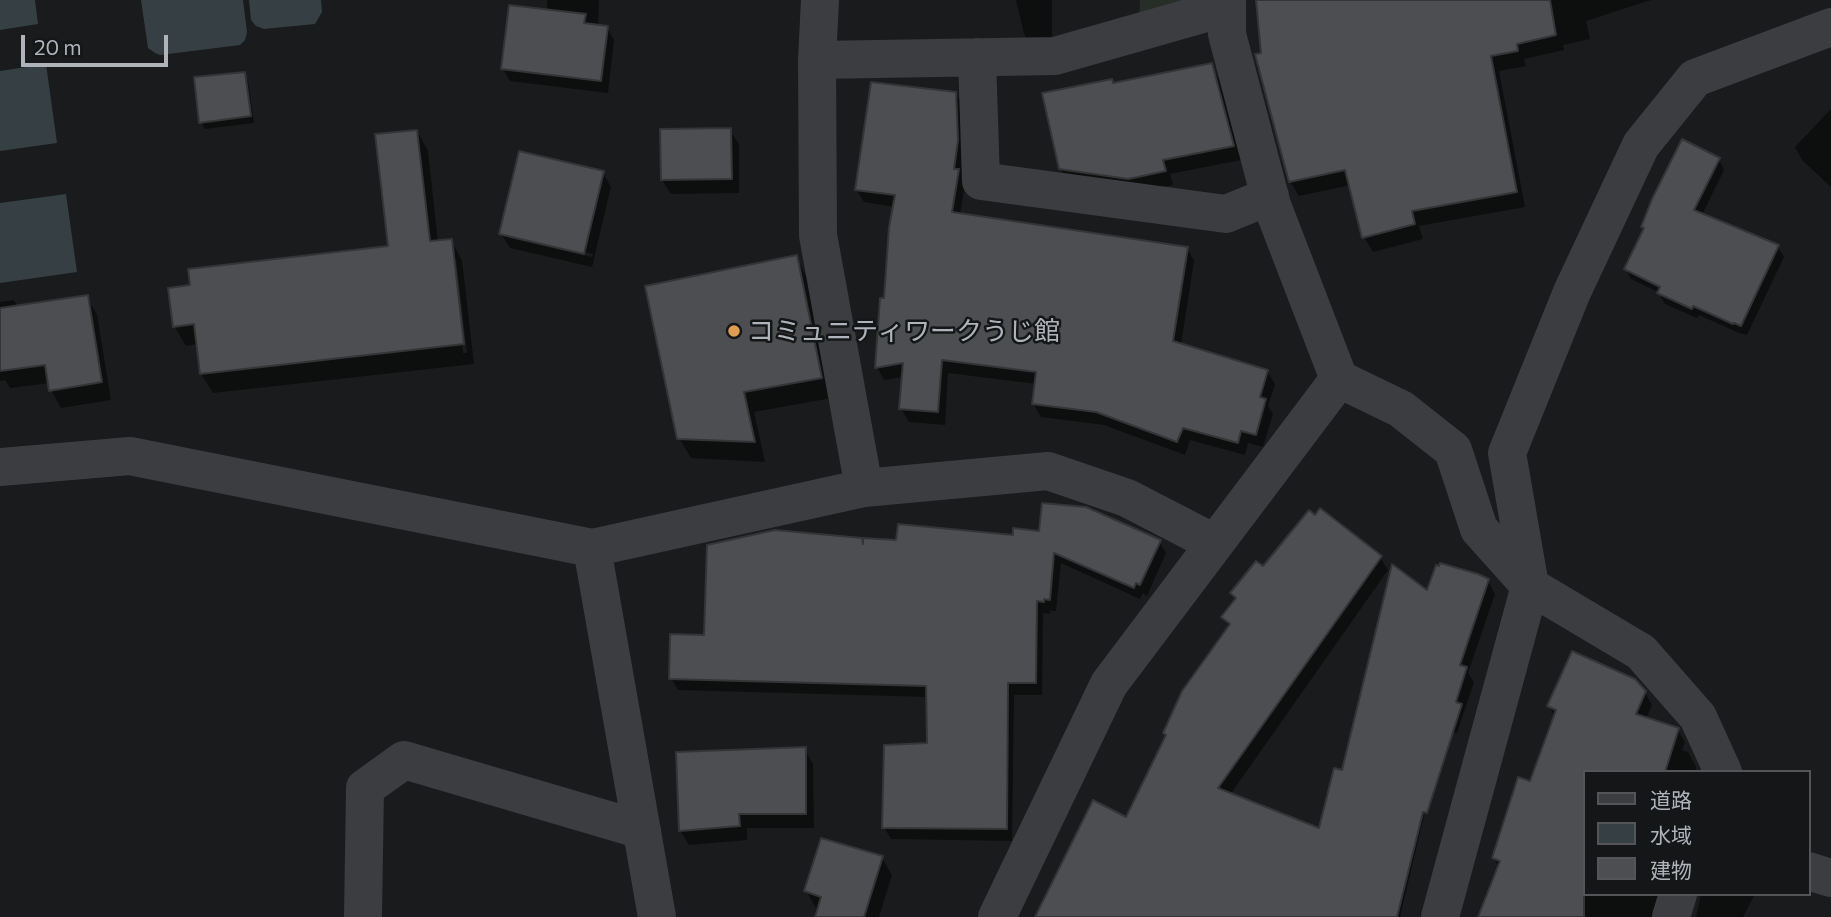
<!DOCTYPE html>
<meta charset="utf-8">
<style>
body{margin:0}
#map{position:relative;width:1831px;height:917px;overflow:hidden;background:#1a1b1c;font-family:Commissioner,"Noto Sans JP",sans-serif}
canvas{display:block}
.legend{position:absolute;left:1583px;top:770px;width:228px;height:126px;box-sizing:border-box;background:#151617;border:2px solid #535558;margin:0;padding:9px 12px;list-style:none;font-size:21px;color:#afb4ba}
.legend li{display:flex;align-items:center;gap:14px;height:35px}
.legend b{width:35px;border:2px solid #535558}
.scale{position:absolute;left:21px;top:35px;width:147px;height:32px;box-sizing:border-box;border:4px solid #afb4ba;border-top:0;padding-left:9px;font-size:21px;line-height:24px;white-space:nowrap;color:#afb4ba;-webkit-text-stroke:5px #151617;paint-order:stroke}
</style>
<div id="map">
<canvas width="1831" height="917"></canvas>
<ul class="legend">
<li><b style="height:9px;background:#3c3d41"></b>道路</li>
<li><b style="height:19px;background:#363f44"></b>水域</li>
<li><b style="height:19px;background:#4d4e51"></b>建物</li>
</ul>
<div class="scale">20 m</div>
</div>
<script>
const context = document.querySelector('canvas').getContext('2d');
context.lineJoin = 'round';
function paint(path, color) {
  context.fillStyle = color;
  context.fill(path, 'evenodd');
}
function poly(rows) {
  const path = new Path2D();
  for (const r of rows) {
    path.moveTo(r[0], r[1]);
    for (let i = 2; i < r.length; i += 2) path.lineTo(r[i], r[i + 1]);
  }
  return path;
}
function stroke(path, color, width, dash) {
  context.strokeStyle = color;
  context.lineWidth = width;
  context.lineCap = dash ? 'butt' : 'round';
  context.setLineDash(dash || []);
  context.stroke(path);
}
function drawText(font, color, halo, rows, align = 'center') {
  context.font = font + ' Commissioner,"Noto Sans JP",sans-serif';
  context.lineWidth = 5;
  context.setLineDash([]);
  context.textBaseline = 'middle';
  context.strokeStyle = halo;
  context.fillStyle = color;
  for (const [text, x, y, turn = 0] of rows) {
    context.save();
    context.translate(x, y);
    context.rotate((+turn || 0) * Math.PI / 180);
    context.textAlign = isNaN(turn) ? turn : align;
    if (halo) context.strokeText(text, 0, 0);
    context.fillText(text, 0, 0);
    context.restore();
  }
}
paint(poly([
 [1140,0,1190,0,1139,16]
]), '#272e27');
paint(poly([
 [0,0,35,0,38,24,0,30],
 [141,0,243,0,247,32,245,40,240,45,160,55,155,53,148,48],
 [249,0,321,0,322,12,315,24,264,29,256,26,251,20],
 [46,64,57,143,0,151,0,71],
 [66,194,77,272,0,283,0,203]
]), '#363f44');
paint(poly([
 [547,0,599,0,598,27,607,28,614,40,608,93,510,81,503,69,547,11],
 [1016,0,1052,0,1052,54,1036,54,1024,34],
 [1258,0,1651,0,1586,21,1590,39,1563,45,1564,50,1524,59,1526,66,1499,71,1525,207,1419,226,1423,239,1373,252,1364,237,1351,185,1299,196,1290,181,1263,55],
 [1211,65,1219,79,1241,160,1170,174,1173,185,1137,192,1069,183,1061,169],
 [244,74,248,81,254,123,205,129,201,122],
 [869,92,955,93,963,106,964,154,962,178,965,184,960,215,1187,248,1194,261,1181,345,1267,371,1275,384,1268,406,1273,414,1263,447,1248,443,1245,455,1190,440,1185,455,1104,425,1041,417,1033,403,1036,384,948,373,945,425,909,422,901,409,903,377,884,380,877,367,895,207,864,202,856,189],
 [1831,109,1831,187,1802,160,1795,147],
 [730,130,739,144,739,193,671,194,662,180],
 [417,131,428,151,438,242,451,241,462,260,474,364,213,393,201,374,198,344,186,346,174,326,390,248],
 [452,259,456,259,467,353,463,353],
 [1719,160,1724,170,1702,215,1778,247,1784,257,1747,335,1739,333,1699,315,1697,318,1665,304,1658,292,1631,279,1626,269,1645,230,1643,227],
 [603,173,611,187,592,267,510,248,501,234],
 [510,234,593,254,592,257,510,238],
 [796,257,807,278,832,398,754,412,765,462,691,458,679,438],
 [87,297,97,315,111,400,61,408,51,390,50,383,10,388,5,380,0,381,0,302,14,300,18,307],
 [1015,537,1159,541,1166,553,1147,596,1143,593,1140,599,1061,563,1056,611,1050,611,1050,614,1043,613,1042,695,1014,695,1012,841,891,839,884,827,928,745,928,697,678,690,671,678,705,636,861,540,865,546,898,542],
 [1380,557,1388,570,1230,795,1320,831,1343,772,1428,593,1488,581,1495,594,1468,673,1474,682,1457,733,1444,731,1400,917,1041,917,1127,819,1167,737,1165,733,1230,628,1223,617,1237,600,1233,593,1263,569],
 [1645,692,1652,705,1646,719,1677,729,1685,742,1682,750,1688,752,1696,767,1695,772,1584,772,1584,894,1667,894,1658,917,1480,917,1499,867,1494,858,1531,783,1555,717,1549,705],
 [805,749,813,764,814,828,747,828,747,840,689,845,680,830],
 [882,858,892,875,879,917,814,917,816,908,806,891],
 [1701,894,1755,894,1743,917,1696,917]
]), '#0007');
const building = poly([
 [1256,0,1550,0,1556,35,1517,44,1518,51,1491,56,1517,192,1412,211,1415,224,1362,238,1345,170,1289,182,1255,54,1261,53,1256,0],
 [509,5,586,14,584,23,608,26,601,81,501,69,509,5],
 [1212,63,1234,146,1163,160,1166,171,1128,179,1059,169,1042,93,1112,79,1113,83,1212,63],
 [245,72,251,116,199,123,194,77,245,72],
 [871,82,956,92,958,140,954,169,959,169,952,212,1188,247,1173,341,1268,370,1260,397,1266,399,1256,435,1241,431,1238,443,1183,428,1177,442,1096,412,1032,404,1036,372,942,360,938,412,899,409,903,363,875,368,880,298,884,298,889,227,895,195,855,190,871,82],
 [731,128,732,179,661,180,660,129,731,128],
 [417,130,430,241,452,239,464,344,200,374,194,324,173,327,168,288,190,285,188,269,388,246,375,134,417,130],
 [1682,139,1720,158,1694,210,1779,245,1741,326,1734,323,1733,324,1693,306,1692,309,1657,293,1660,287,1624,269,1644,228,1641,227,1652,199,1682,139],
 [519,151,604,171,584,254,499,234,519,151],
 [797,255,822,378,744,392,755,442,677,439,645,286,797,255],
 [88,295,102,382,49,391,45,365,0,371,0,308,88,295],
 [1042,503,1086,507,1161,540,1140,585,1136,583,1134,588,1054,553,1050,600,1044,599,1044,602,1037,601,1036,683,1008,683,1007,829,882,828,884,745,927,743,926,686,669,679,670,634,704,635,707,545,775,530,862,538,863,544,863,538,896,540,898,524,1013,535,1013,528,1039,531,1042,503],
 [1320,508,1382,556,1218,788,1319,828,1334,768,1342,770,1392,564,1427,590,1436,565,1439,566,1440,563,1478,574,1489,579,1460,665,1467,667,1456,702,1462,704,1427,813,1423,812,1397,917,1035,917,1093,800,1126,817,1166,735,1163,733,1182,691,1230,624,1221,617,1236,598,1230,593,1256,561,1263,566,1309,510,1315,515,1320,508],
 [1572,651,1635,679,1646,691,1636,714,1679,728,1665,772,1584,772,1584,917,1478,917,1500,861,1492,858,1518,777,1530,781,1556,710,1547,706,1572,651],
 [806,747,806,814,739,814,740,826,679,831,676,752,806,747],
 [821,838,883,856,864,917,815,917,821,897,804,891,821,838]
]);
paint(building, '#4d4e51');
stroke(building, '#353538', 2);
stroke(poly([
 [820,0,817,60,818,235,864,488],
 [977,57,981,181,1226,214,1270,196],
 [817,60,1055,56,1227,7],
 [1339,379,1401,409,1453,450,1479,529,1530,586,1440,917],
 [0,467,130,456,592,548,864,488,1048,471,1127,498,1214,543],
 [592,548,657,917],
 [1723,772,1698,717,1641,652,1530,586,1507,453,1572,292,1641,145,1695,78,1831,27],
 [1808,871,1831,878],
 [363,917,365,788,404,760,642,830],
 [997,917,1109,684,1339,379,1272,205,1227,34,1227,0],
 [1671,917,1678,894]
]), '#3c3d41', 38);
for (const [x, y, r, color] of [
 [734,331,7,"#dd9d52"]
]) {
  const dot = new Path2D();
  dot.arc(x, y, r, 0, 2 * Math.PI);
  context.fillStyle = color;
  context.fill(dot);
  stroke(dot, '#151617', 2.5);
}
drawText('26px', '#afb4ba', '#151617', [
 ["コミュニティワークうじ館",748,331]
], 'left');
</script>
